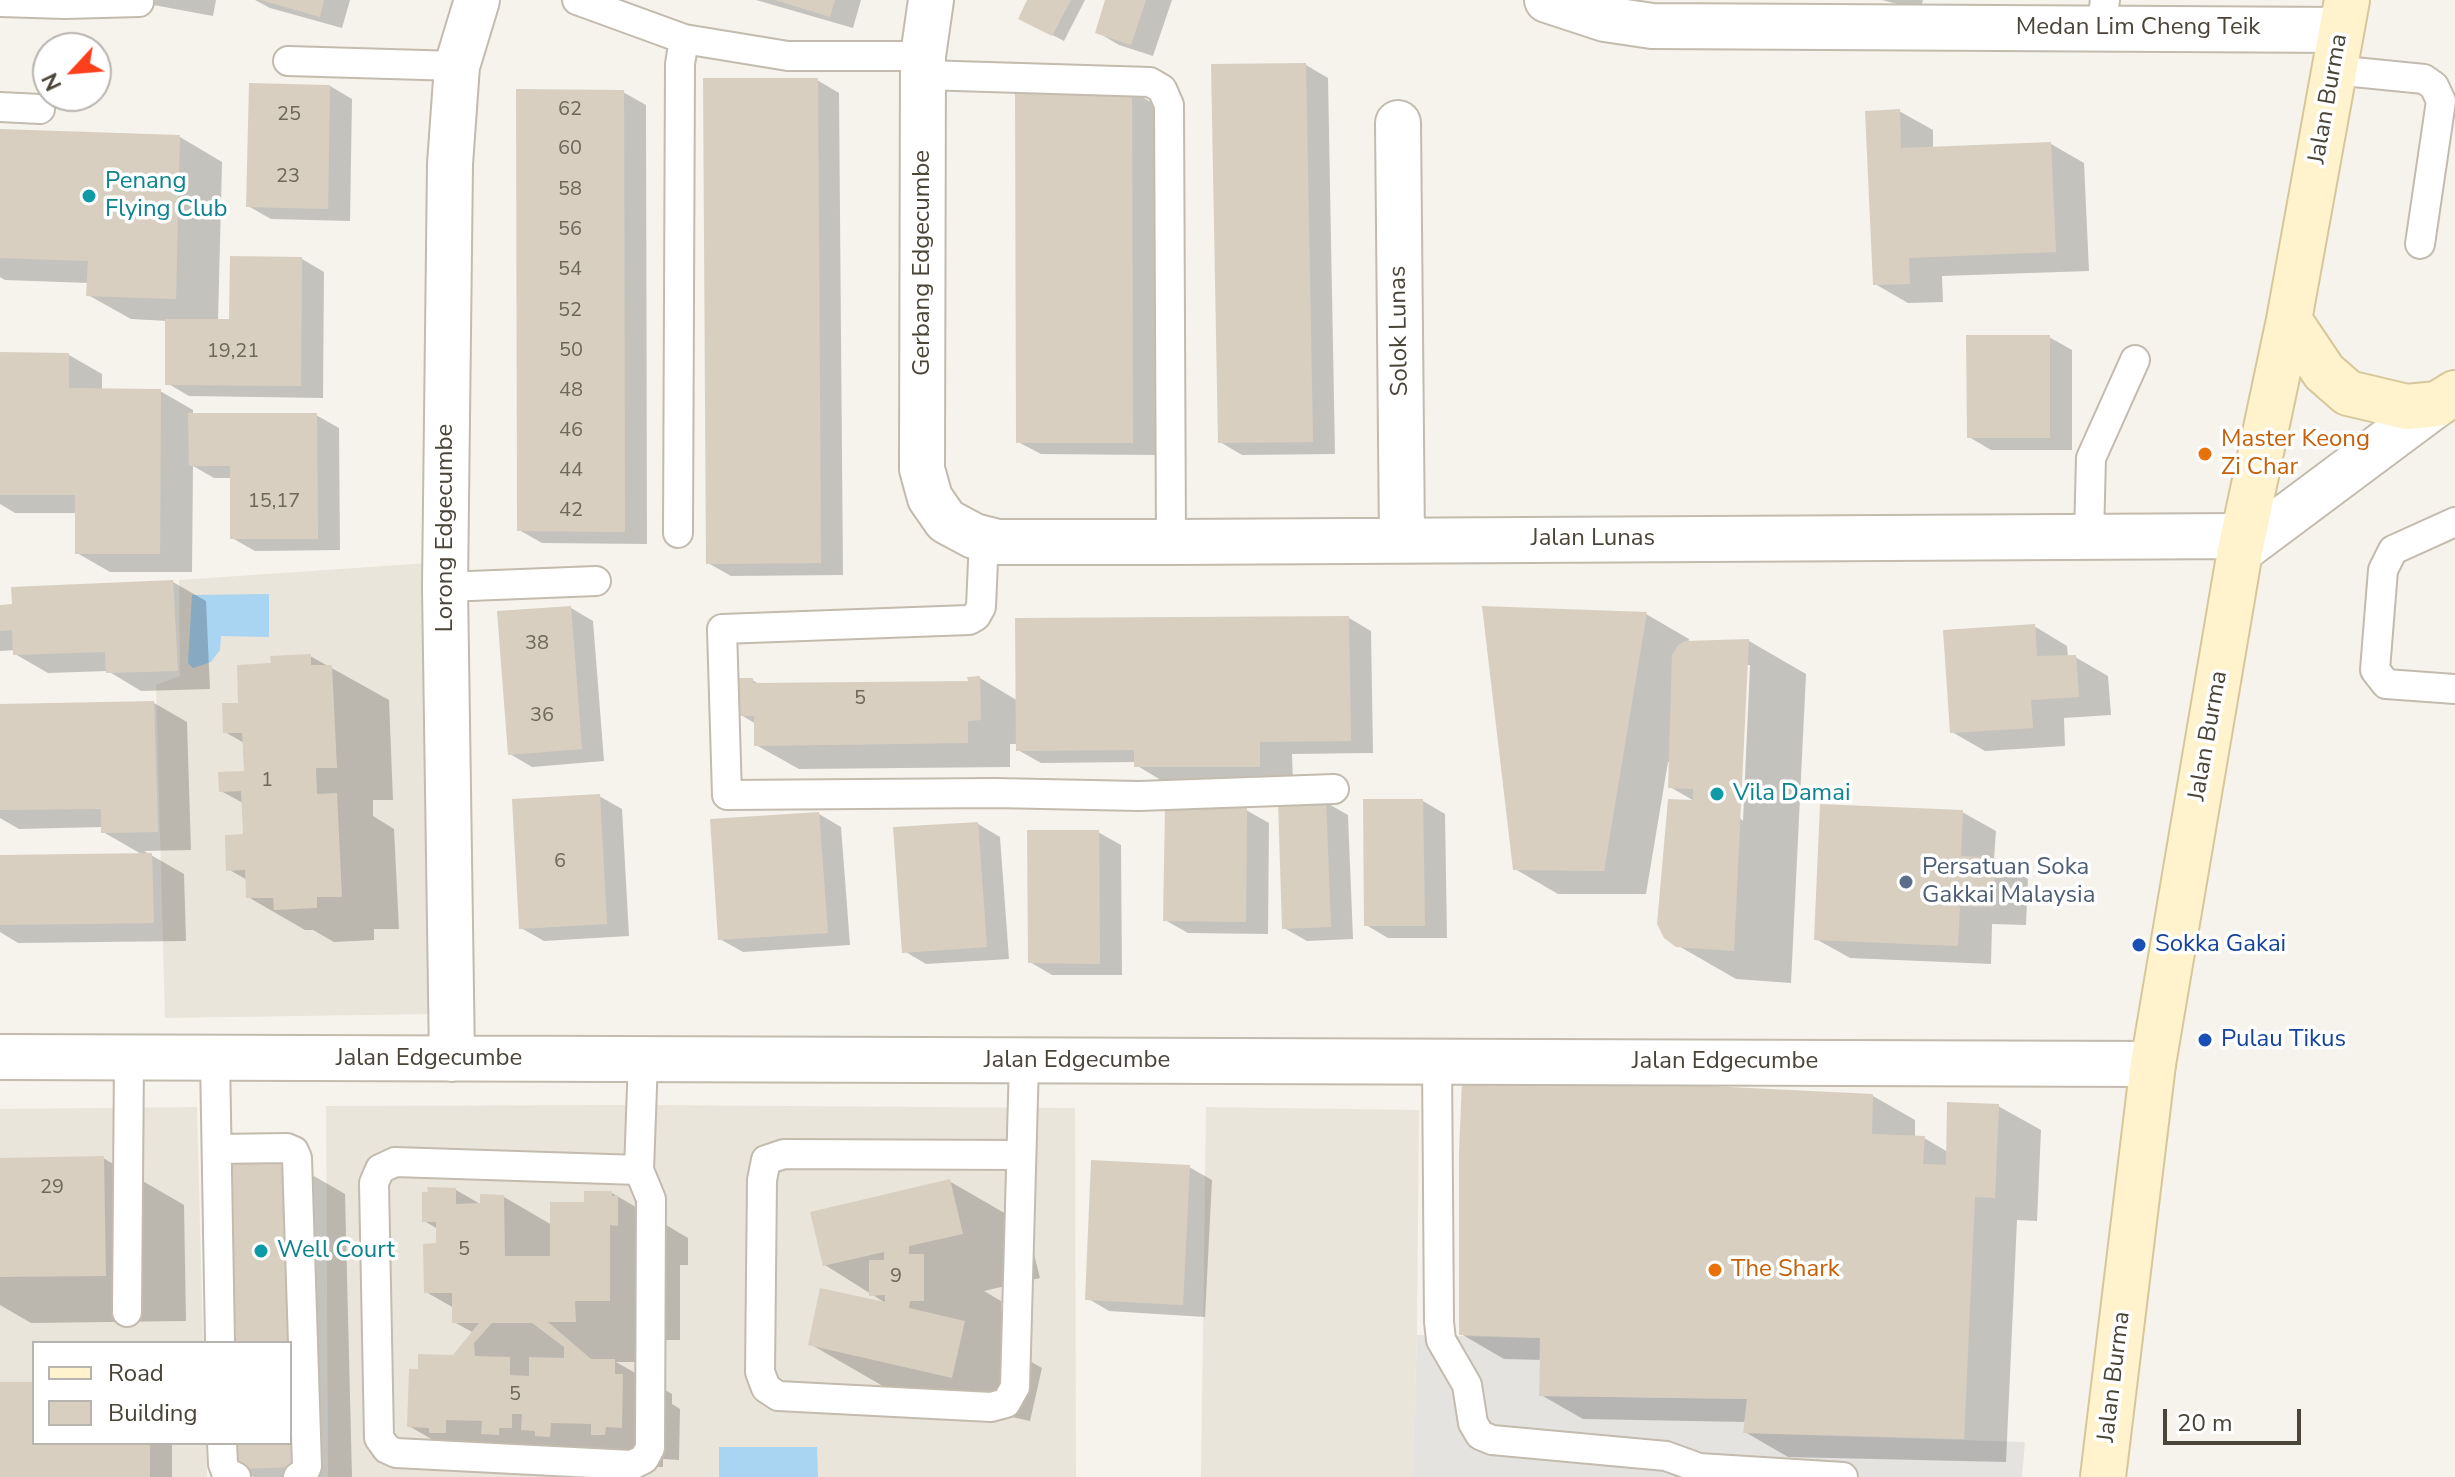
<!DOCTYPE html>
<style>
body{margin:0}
#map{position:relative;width:2455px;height:1477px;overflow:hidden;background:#f6f3ec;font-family:"Nunito Sans",sans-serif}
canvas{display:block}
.legend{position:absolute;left:32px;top:1341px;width:260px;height:104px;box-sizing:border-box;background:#fff;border:2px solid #b7b4b0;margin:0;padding:10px 14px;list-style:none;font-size:24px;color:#4b4439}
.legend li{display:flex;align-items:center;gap:16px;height:40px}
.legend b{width:40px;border:2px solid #b7b4b0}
.north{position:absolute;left:32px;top:32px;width:80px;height:80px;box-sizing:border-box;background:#fff;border:2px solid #b7b4b0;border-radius:50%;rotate:244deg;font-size:22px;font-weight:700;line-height:32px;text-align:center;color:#4b4439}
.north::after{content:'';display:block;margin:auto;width:28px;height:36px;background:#fc3f1d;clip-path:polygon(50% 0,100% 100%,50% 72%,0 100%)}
.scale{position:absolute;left:2163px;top:1409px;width:138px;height:36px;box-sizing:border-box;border:4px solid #4b4439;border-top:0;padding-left:10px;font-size:24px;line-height:28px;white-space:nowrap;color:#4b4439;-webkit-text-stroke:6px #fff;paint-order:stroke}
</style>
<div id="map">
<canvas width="2455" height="1477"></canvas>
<ul class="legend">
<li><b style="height:10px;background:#fff3cd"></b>Road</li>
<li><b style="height:22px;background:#d8cfc1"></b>Building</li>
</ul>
<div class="north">N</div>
<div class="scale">20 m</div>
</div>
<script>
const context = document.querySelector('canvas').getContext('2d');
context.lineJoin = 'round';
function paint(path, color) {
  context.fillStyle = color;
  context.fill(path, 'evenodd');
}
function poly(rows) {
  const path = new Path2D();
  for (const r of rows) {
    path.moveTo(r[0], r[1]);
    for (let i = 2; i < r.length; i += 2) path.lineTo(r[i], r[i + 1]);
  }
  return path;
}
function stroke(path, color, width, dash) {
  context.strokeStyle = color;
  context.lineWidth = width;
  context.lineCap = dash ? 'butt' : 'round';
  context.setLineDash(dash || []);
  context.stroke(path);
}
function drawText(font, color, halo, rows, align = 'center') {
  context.font = font + ' "Nunito Sans",sans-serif';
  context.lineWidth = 7;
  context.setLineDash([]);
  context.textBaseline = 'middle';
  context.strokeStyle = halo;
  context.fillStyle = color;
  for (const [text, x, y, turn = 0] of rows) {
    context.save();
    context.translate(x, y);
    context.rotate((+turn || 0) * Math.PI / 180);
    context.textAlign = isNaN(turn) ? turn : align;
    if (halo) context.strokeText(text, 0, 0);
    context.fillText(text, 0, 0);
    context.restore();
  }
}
paint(poly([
 [428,563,433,1014,165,1018,156,685,180,676,179,580],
 [641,1105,1075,1108,1076,1477,328,1477,326,1106],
 [197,1107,203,1343,34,1343,34,1443,206,1443,207,1477,0,1477,0,1109],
 [1206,1107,1419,1110,1417,1335,1412,1477,1201,1477]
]), '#eae5da');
paint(poly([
 [1417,1335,1540,1338,1539,1396,1747,1399,1743,1433,2025,1442,2022,1477,1412,1477]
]), '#e5e3e0');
paint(poly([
 [269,594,269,637,221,636,220,650,211,662,193,668,188,663,192,595],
 [719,1447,817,1447,818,1477,719,1477]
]), '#a9d4f2');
paint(poly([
 [141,0,216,0,213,16,148,4],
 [255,0,350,0,342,28,270,8],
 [756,0,861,0,853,28],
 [1029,0,1085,0,1064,41,1031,24],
 [1107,0,1172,0,1153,56,1119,45,1097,32],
 [1882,0,1923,0,1920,10],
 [1306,65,1328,78,1335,454,1242,455,1220,442],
 [817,80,839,93,843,575,731,576,708,563],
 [330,86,352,99,350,221,271,219,248,206],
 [1132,91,1154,104,1155,455,1041,454,1018,442],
 [623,92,646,105,647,544,542,543,519,530],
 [1899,111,1933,130,1933,149,2051,144,2084,163,2089,271,1942,276,1943,302,1908,303,1875,284],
 [0,131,180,137,222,162,218,321,231,321,302,259,324,272,323,398,189,396,167,383,167,321,131,319,88,295,89,283,5,280,0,277],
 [2049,337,2072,350,2072,450,1991,450,1969,437],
 [0,354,69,355,102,374,102,391,160,391,193,410,193,415,316,415,339,428,340,550,255,551,232,538,232,478,214,478,193,466,192,572,110,572,77,553,77,513,15,513,0,504],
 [173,582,206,601,210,689,141,691,108,671,48,673,15,654,15,650,0,651,0,607],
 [571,608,593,621,604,761,532,767,510,754],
 [1646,614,1689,639,1688,643,1749,641,1806,674,1791,983,1736,979,1677,945,1696,802,1670,787,1671,762,1668,762,1646,894,1558,894,1515,869],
 [1746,665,1750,665,1743,821,1739,817],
 [1349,618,1371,631,1373,753,1292,754,1293,785,1169,785,1136,765,1136,762,1041,763,1018,750,1018,744,1010,744,1010,767,799,769,756,745,756,724,741,715,752,680,761,685,970,683,980,678,1018,701],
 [2034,626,2067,646,2068,657,2075,657,2108,676,2111,715,2064,718,2065,746,1985,751,1952,732],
 [310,656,389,700,393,800,373,800,373,816,394,829,399,929,374,929,374,940,334,942,313,930,305,930,248,897,247,880,228,869,245,835,243,803,221,791,246,773,244,743,225,732,240,705,273,665],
 [154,703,187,722,191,850,144,851,184,874,186,941,18,943,0,932,0,857,143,855,103,832,103,827,19,829,0,818,0,706],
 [599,796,622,809,629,936,544,941,521,928],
 [1423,801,1445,814,1447,938,1388,938,1366,925],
 [1325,802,1348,815,1353,939,1307,941,1284,928],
 [1246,810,1269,823,1268,934,1188,933,1165,920],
 [1962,812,1996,831,1994,859,2028,879,2026,925,1992,924,1991,964,1850,958,1816,939],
 [819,814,841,827,850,945,743,952,720,939],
 [978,824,1000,837,1009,959,926,964,904,951],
 [1098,832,1121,845,1122,975,1052,975,1030,962],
 [1873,1096,1915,1120,1915,1138,1924,1138,1948,1152,1998,1106,2041,1130,2037,1221,2017,1220,2006,1462,1788,1457,1745,1432,1746,1422,1583,1419,1541,1395,1542,1360,1504,1359,1461,1334],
 [103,1158,184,1205,186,1321,31,1323,0,1305,0,1160],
 [288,1161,345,1194,352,1477,254,1477,238,1468,237,1443,290,1443,290,1343,235,1343],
 [1189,1167,1212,1180,1205,1317,1109,1311,1087,1298],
 [949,1181,1027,1226,1040,1278,984,1291,1001,1301,1001,1344,1042,1368,1030,1421,888,1389,810,1344,887,1304,825,1265],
 [456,1190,482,1205,504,1197,552,1225,586,1204,612,1193,688,1238,688,1265,680,1265,680,1340,645,1340,646,1362,616,1362,672,1394,672,1404,680,1409,679,1460,663,1459,663,1467,467,1460,409,1426,421,1371,454,1357,474,1333,454,1322,454,1308,426,1292,438,1245,438,1229,424,1221],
 [0,1384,34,1384,34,1443,172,1443,172,1477,0,1477]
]), '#0003');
paint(poly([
 [261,0,324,0,320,17],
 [775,0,835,0,830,17],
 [1027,0,1071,0,1052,36,1018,19],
 [1105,0,1146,0,1131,45,1095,33],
 [1306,63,1313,442,1218,443,1211,64],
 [703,78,818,78,821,563,706,564],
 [249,83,330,85,328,209,246,207],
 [516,89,624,90,625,532,517,531],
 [1015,89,1132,89,1133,443,1016,443],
 [1900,109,1901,148,2051,142,2056,252,1909,258,1910,284,1873,285,1865,111],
 [0,129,180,135,176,299,86,296,88,261,0,258],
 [230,256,302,257,301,386,165,385,165,319,229,319],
 [1966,335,2050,335,2050,438,1967,438],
 [0,352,69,353,69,388,161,389,160,554,75,554,75,495,0,495],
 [188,413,317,413,318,539,230,539,230,466,189,466],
 [173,580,178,671,106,673,105,652,13,655,12,630,0,631,0,605,12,604,11,587],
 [571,606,582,749,508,755,497,611],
 [1482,606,1647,612,1604,871,1513,870],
 [1349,616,1351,741,1260,742,1260,767,1134,767,1134,750,1016,751,1015,618],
 [2035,624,2037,656,2076,655,2079,697,2031,700,2033,728,1950,733,1943,630],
 [1749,639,1734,951,1676,947,1664,938,1657,924,1668,799,1693,800,1693,789,1668,788,1672,655,1678,645,1685,641],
 [311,654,311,665,332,665,337,768,316,768,317,794,337,793,342,897,317,897,317,908,274,910,273,898,246,898,245,870,226,871,225,835,243,834,241,791,219,792,218,772,244,771,242,733,223,733,222,703,238,703,237,665,271,663,270,656],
 [980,676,981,720,968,721,968,743,754,746,754,716,739,716,739,678,753,678,753,683,968,681,967,677],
 [154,701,158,832,101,833,101,809,0,810,0,704],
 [600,794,607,924,519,929,512,799],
 [1363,799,1423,799,1425,926,1364,926],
 [1326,800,1331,927,1282,929,1278,801],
 [1820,804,1963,810,1961,856,1996,858,1993,907,1960,906,1958,946,1814,940],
 [1165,806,1247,808,1246,922,1163,921],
 [819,812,828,933,718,940,710,819],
 [978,822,987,947,902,953,893,827],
 [1027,830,1099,830,1100,964,1028,963],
 [152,853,154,923,0,925,0,855],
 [1462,1081,1605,1081,1873,1094,1872,1134,1925,1136,1923,1164,1946,1165,1947,1102,1999,1104,1995,1198,1975,1197,1964,1439,1743,1433,1747,1399,1539,1396,1540,1338,1459,1335,1459,1152],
 [104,1156,106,1276,0,1277,0,1158],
 [288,1159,296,1467,236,1469,235,1443,290,1443,290,1343,233,1343,229,1160],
 [1091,1160,1190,1165,1183,1305,1085,1300],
 [950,1179,963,1234,909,1246,909,1254,924,1254,924,1301,910,1301,909,1308,965,1321,952,1378,808,1345,820,1288,885,1302,885,1295,869,1296,869,1260,884,1260,884,1252,823,1266,810,1212],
 [427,1187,456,1188,456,1204,480,1203,480,1194,504,1195,505,1256,550,1256,550,1202,584,1202,584,1191,612,1191,612,1196,618,1195,618,1226,610,1225,610,1301,575,1301,576,1322,548,1322,591,1359,615,1359,615,1374,623,1374,622,1428,606,1427,605,1435,591,1435,591,1424,551,1423,550,1437,535,1436,535,1431,521,1430,522,1414,512,1414,512,1428,499,1428,499,1435,481,1434,482,1421,446,1420,446,1433,429,1433,429,1428,407,1427,409,1369,418,1369,418,1354,453,1355,479,1323,452,1323,452,1293,424,1293,423,1244,436,1243,436,1222,422,1222,422,1192,428,1192],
 [492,1323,532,1323,564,1347,564,1358,529,1357,529,1376,510,1375,510,1357,475,1356,474,1343],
 [0,1382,34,1382,34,1443,150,1443,150,1477,0,1477]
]), '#d8cfc1');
const lane = poly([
 [577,0,684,39,788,56,923,56],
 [0,2,65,4,139,2],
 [2101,28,2105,0],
 [288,61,457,66],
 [2334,70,2424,79,2434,86,2441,101,2420,244],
 [923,75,1150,82,1162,89,1169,105,1171,542],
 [0,107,40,109],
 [2455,522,2393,550,2383,570,2375,670,2386,684,2455,689],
 [678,533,680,64,684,39],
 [2089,536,2091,458,2135,360],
 [984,538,981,607,976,616,969,620,722,629,727,795,995,793,1139,796,1334,789],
 [445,587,596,581],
 [215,1058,220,1343],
 [1437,1061,1439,1322,1441,1340,1467,1385,1473,1423,1480,1435,1492,1440,1666,1456,1699,1468,1843,1477],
 [217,1149,287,1148,294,1151,297,1158,307,1466,304,1473,298,1477],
 [1021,1155,784,1154,766,1160,762,1180,760,1372,766,1388,778,1396,991,1407,1006,1403,1015,1387,1024,1061],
 [395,1162,639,1170,651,1199,650,1448,644,1459,632,1465,396,1453,387,1449,379,1438,374,1183,380,1169,395,1162],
 [639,1170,643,1059],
 [127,1312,129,1058],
 [222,1443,223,1464,226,1472,236,1477]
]);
const street = poly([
 [931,0,923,56,922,469,930,498,946,521,974,536,998,542,1171,542,2243,536],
 [1547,0,1605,19,1652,26,2341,30],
 [1398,123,1402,540],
 [2240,551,2437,404],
 [0,1057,2153,1064],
 [452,1059,445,587,450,164,457,66,477,0]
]);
const secondary = poly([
 [2289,320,2324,372,2348,393,2407,407,2437,404,2455,393],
 [2103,1477,2153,1064,2240,551,2289,320,2347,0]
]);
stroke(lane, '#c2bbae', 32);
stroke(street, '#c2bbae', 48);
stroke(secondary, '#d6c79b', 48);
stroke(lane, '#fff', 28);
stroke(street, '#fff', 44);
stroke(secondary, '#fff3cd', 44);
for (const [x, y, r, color] of [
 [89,196,8,"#0f9aa8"],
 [2205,454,8,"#e8710a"],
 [1717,794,8,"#0f9aa8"],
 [1906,882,8,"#5c6f8a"],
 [2139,945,8,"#1a4fb4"],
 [2205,1040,8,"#1a4fb4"],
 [261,1251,8,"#0f9aa8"],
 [1715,1270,8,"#e8710a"]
]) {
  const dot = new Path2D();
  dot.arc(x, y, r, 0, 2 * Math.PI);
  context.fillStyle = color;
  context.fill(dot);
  stroke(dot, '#fff', 3);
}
drawText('20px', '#6e675b', null, [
 ["62",570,110],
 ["25",289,115],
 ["60",570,149],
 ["23",288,177],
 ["58",570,190],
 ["56",570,230],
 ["54",570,270],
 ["52",570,311],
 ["50",571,351],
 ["19,21",233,352],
 ["48",571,391],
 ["46",571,431],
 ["44",571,471],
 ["15,17",274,502],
 ["42",571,511],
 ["38",537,644],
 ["5",860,699],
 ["36",542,716],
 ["1",267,781],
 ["6",560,862],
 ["29",52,1188],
 ["5",464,1250],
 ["9",896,1277],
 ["5",515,1395]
]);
drawText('24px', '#4b4439', '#fff', [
 ["Medan Lim Cheng Teik",2138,28],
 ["Jalan Burma",2329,99,-80],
 ["Gerbang Edgecumbe",923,263,-90],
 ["Solok Lunas",1400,331,-91],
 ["Lorong Edgecumbe",446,528,-90],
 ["Jalan Lunas",1593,539],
 ["Jalan Burma",2209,736,-80],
 ["Jalan Edgecumbe",429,1059],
 ["Jalan Edgecumbe",1077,1061],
 ["Jalan Edgecumbe",1725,1062],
 ["Jalan Burma",2115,1377,-83]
]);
drawText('24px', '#0d838f', '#fff', [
 ["Penang",105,182],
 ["Flying Club",105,210],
 ["Vila Damai",1733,794],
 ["Well Court",277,1251]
], 'left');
drawText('24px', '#c56008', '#fff', [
 ["Master Keong",2221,440],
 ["Zi Char",2221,468],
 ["The Shark",1731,1270]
], 'left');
drawText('24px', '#4e5e75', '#fff', [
 ["Persatuan Soka",1922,868],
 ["Gakkai Malaysia",1922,896]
], 'left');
drawText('24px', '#164399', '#fff', [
 ["Sokka Gakai",2155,945],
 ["Pulau Tikus",2221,1040]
], 'left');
</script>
